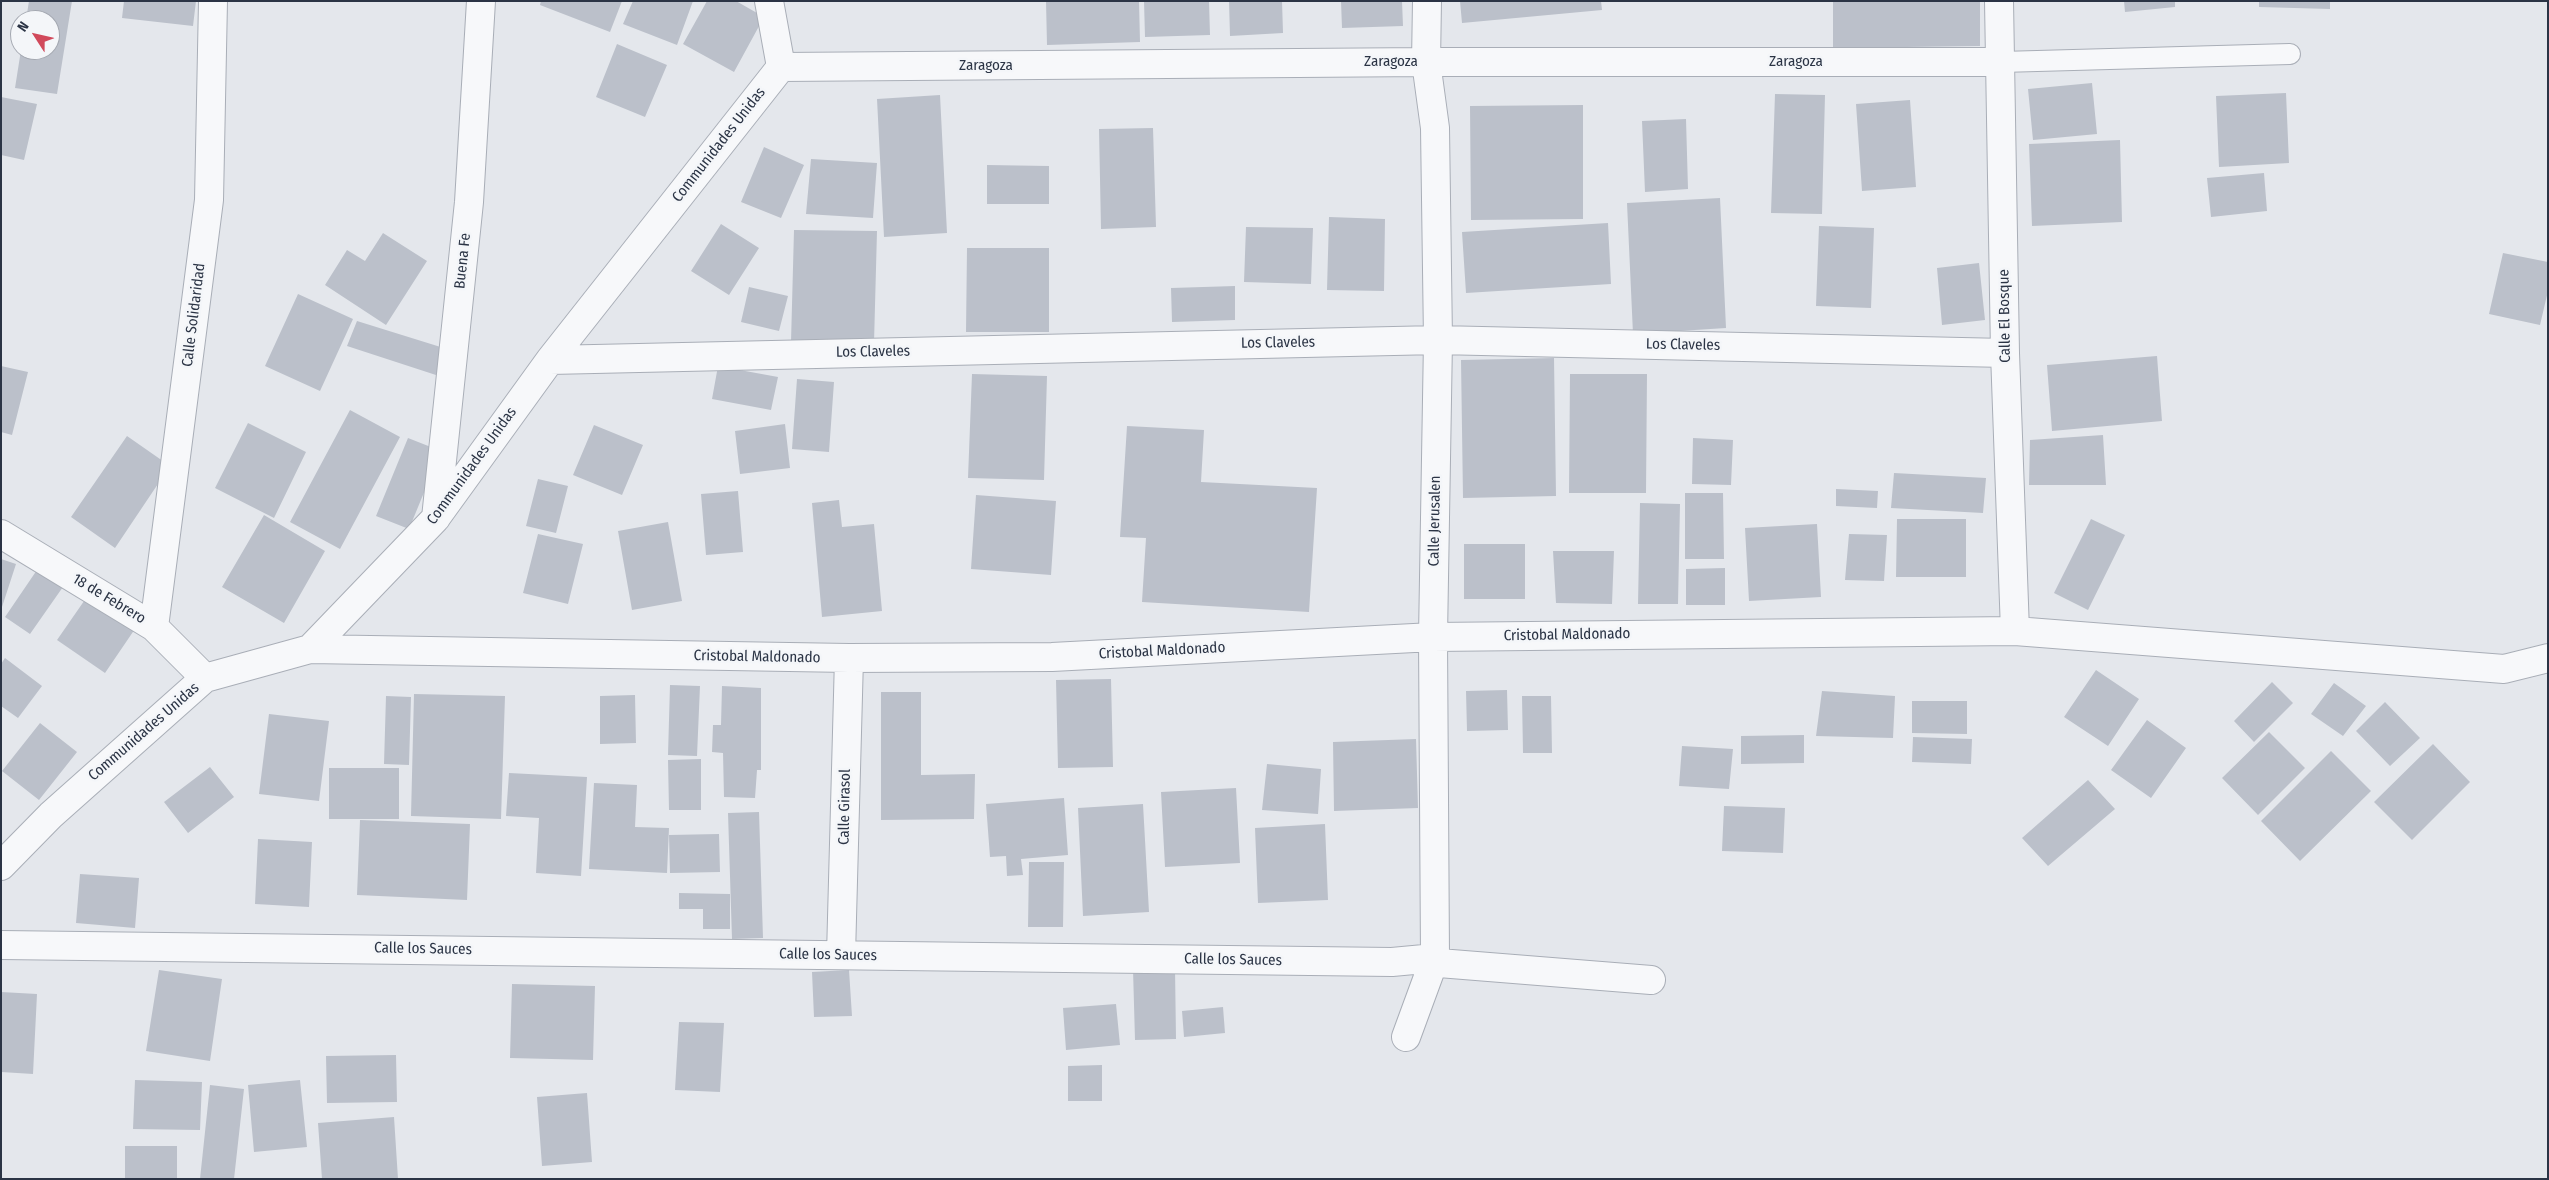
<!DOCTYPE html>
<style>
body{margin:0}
#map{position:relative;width:2549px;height:1180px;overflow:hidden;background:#e4e7ec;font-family:"Fira Sans Condensed",sans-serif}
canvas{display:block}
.frame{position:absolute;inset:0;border:2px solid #2b3445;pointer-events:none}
.north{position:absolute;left:10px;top:10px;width:50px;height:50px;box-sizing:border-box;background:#f4f6f9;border:1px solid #a4a8b1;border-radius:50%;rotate:305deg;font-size:14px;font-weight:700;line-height:20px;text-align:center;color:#2b3445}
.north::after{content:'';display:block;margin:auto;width:18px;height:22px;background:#d1495b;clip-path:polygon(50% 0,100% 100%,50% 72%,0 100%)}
</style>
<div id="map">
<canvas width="2549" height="1180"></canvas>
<div class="frame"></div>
<div class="north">N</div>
</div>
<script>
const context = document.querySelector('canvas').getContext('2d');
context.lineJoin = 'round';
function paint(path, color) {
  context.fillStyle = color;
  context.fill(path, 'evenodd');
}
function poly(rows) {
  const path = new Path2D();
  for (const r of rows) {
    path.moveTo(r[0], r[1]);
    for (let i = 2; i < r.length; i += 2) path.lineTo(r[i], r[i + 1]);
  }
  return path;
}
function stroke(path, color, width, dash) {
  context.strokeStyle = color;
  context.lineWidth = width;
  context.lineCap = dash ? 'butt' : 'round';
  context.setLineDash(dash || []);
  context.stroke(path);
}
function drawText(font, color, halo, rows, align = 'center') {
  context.font = font + ' "Fira Sans Condensed",sans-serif';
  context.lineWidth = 5;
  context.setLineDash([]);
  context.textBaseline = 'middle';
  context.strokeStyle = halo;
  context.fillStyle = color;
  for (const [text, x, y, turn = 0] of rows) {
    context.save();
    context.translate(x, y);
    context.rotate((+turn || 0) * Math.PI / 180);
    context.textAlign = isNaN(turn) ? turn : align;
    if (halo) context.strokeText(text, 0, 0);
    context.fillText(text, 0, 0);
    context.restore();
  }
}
paint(poly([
 [29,1,72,1,57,94,15,88,21,50,50,50,50,20,26,20],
 [124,1,196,1,193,26,122,18],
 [541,1,622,1,610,32,540,5],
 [633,1,693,1,677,45,623,24],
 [707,1,736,1,764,17,734,72,683,44],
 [1046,1,1139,1,1140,42,1047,45],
 [1144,1,1209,1,1210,35,1145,37],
 [1229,1,1282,1,1283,33,1230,36],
 [1341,1,1402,1,1403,26,1342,28],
 [1460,1,1601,1,1602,10,1462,23],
 [1833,1,1980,1,1980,46,1833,48],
 [2124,1,2175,1,2175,7,2125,12],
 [2259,1,2330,1,2330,9,2259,7],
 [617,44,667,65,645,117,596,97],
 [2092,83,2097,134,2033,140,2028,89],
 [2286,93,2289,163,2219,167,2216,96],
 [1775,94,1825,95,1822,214,1771,213],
 [940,95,947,233,884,237,877,99],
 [1,97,37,104,24,160,1,155],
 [1910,100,1916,187,1862,191,1856,104],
 [1583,105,1583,219,1471,220,1470,106],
 [1686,119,1688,189,1645,192,1642,121],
 [1153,128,1156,227,1101,229,1099,129],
 [2120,140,2122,222,2032,226,2029,144],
 [764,147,804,165,781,218,741,202],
 [811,159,877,163,873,218,806,214],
 [987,165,1049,166,1049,204,987,204],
 [2264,173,2267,211,2211,217,2207,178],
 [1720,198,1726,328,1633,334,1627,203],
 [1329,217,1385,219,1384,291,1327,290],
 [1608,223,1611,284,1466,293,1462,232],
 [721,224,759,248,729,295,691,271],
 [1819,226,1874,228,1871,308,1816,306],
 [1246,227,1313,228,1311,284,1244,282],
 [794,230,877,231,874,343,791,342],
 [383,233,427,261,386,325,325,285,347,250,365,261],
 [967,248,1049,248,1049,332,966,332],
 [2503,253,2548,262,2548,291,2540,325,2489,314],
 [1979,263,1985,320,1942,325,1937,268],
 [1235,286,1235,320,1172,322,1171,288],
 [749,287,788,296,779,331,741,322],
 [298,294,353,319,320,391,265,366],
 [357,321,447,349,439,376,347,346],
 [2157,356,2162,421,2052,431,2047,365],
 [1554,358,1556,496,1463,498,1461,360],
 [1,366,28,372,12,435,1,432],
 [718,366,778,377,771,410,712,399],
 [972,374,1047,376,1044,480,968,478],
 [1570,374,1647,374,1646,493,1569,493],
 [797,379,834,382,829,452,792,449],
 [350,410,400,437,340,549,290,522],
 [248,423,306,452,274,518,215,488],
 [785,424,790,468,740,474,735,431],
 [594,425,643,445,622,495,573,475],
 [1127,426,1204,430,1201,482,1317,488,1309,612,1142,602,1146,538,1120,537],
 [2103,435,2106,485,2029,485,2030,440],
 [127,436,170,466,115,548,71,517],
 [408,438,441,451,409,529,376,516],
 [1693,438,1733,440,1731,485,1692,484],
 [1894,473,1986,478,1983,513,1891,508],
 [538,479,568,486,556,533,526,526],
 [1836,489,1878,491,1877,508,1836,506],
 [738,491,743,552,706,555,701,494],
 [1685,493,1723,493,1724,559,1685,559],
 [976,495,1056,501,1051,575,971,569],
 [839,500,842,527,874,524,882,611,822,617,812,503],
 [1640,503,1680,504,1678,604,1638,604],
 [264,515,325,551,284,623,222,587],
 [1897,519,1966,519,1966,577,1896,577],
 [2091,519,2125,535,2088,610,2054,593],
 [668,522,682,601,632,610,618,531],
 [1817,524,1821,597,1749,601,1745,528],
 [538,534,583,544,568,604,523,593],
 [1849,534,1887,535,1884,581,1845,580],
 [1464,544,1525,544,1525,599,1464,599],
 [1553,551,1614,551,1612,604,1556,603],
 [1,559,16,564,2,607,1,607],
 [39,567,65,584,30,634,5,617],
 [1725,568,1725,605,1686,605,1686,569],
 [91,591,139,623,105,673,57,640],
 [5,658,42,686,18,718,1,706,1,664],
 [2096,670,2139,699,2108,746,2064,717],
 [1111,679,1113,767,1058,768,1056,680],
 [2272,682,2293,703,2254,742,2234,721],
 [2334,683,2366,706,2343,736,2311,714],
 [670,685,700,686,697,756,668,755],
 [722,686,761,688,761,770,757,770,755,798,724,797,723,753,712,752,713,725,721,725],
 [1507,690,1508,730,1467,731,1466,691],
 [1822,691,1895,696,1893,738,1816,736],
 [881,692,921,692,921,775,975,774,974,819,881,820],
 [414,694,505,696,501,819,411,816],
 [635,695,636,743,600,744,600,696],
 [386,696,411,697,409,765,384,764],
 [1522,696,1551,696,1552,753,1523,753],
 [1912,701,1967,701,1967,734,1912,733],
 [2385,702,2420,738,2390,766,2356,731],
 [269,714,329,721,319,801,259,794],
 [2147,720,2186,748,2151,798,2111,770],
 [40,723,77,752,39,800,2,771],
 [2269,732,2305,768,2258,815,2222,778],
 [1804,735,1804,763,1741,764,1741,736],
 [1913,737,1972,739,1971,764,1912,762],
 [1416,739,1418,808,1334,811,1333,742],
 [2433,744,2470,782,2412,840,2374,802],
 [1682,746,1733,749,1729,789,1679,786],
 [2331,751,2371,791,2300,861,2261,821],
 [701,759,701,810,669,810,668,760],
 [1267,764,1321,769,1318,814,1262,810],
 [210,767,234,797,188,833,164,802],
 [329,768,399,768,399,819,329,819],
 [509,773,587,777,581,876,536,873,539,818,506,816],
 [2088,780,2115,809,2048,866,2022,838],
 [594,783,637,785,635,827,669,828,667,873,589,869],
 [1236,788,1240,863,1165,867,1161,792],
 [1064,798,1068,855,1021,859,1023,875,1007,876,1006,856,990,857,986,804],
 [1143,804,1149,912,1083,916,1078,808],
 [1724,806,1785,808,1783,853,1722,851],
 [759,812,763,938,732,939,728,813],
 [360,820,470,824,467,900,357,895],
 [1325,824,1328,900,1258,903,1255,828],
 [719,834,720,872,670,873,669,835],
 [258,839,312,842,309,907,255,904],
 [1029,862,1064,862,1063,927,1028,927],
 [80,874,139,878,135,928,76,923],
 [679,893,730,894,730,929,703,929,703,909,679,909],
 [1175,968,1176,1039,1135,1040,1133,969],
 [159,970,222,979,210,1061,146,1051],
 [849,970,852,1016,814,1017,812,972],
 [512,984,595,986,593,1060,510,1058],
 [1,992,37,994,33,1074,1,1072],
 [1116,1004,1120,1045,1066,1050,1063,1008],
 [1223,1007,1225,1033,1184,1037,1182,1011],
 [679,1022,724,1023,720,1092,675,1090],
 [396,1055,397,1102,327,1103,326,1056],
 [1102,1065,1102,1101,1068,1101,1068,1066],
 [135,1080,202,1082,200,1130,133,1129],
 [300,1080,307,1147,254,1152,248,1085],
 [210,1085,244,1089,234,1179,200,1179],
 [587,1093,592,1162,542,1166,537,1097],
 [394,1117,398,1179,322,1179,318,1123],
 [125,1146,177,1146,177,1179,125,1179]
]), '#bbc0ca');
const lane = poly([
 [2001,62,2290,54]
]);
const street = poly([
 [1999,1,2005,353,2015,631],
 [781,67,1426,62,2001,62],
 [550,360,1438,340,2005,353],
 [436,518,469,202,481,1],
 [1,534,154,627,205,678],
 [154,627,209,200,213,1],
 [310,649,849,658,1052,657,1433,637,2015,631,2504,669,2548,658],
 [1,866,51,815,205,678,310,649,435,519,550,360,781,67,769,1],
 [1,945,1392,962,1435,958,1439,963,1651,980],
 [841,955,849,658],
 [1406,1037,1435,958,1433,637,1438,340,1435,128,1426,62,1427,1]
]);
stroke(lane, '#a9aeb7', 22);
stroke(street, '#a9aeb7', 30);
stroke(lane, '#f7f8fa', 20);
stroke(street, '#f7f8fa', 28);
drawText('15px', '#2b3445', '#f4f6f9', [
 ["Zaragoza",1391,62],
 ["Zaragoza",1796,62],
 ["Zaragoza",986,66],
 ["Communidades Unidas",719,145,-52],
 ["Buena Fe",463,261,-84],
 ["Calle Solidaridad",194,315,-83],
 ["Calle El Bosque",2005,316,-91],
 ["Los Claveles",1278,343,-1],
 ["Los Claveles",1683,345,1],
 ["Los Claveles",873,352,-1],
 ["Communidades Unidas",472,466,-54],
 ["Calle Jerusalen",1435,521,-89],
 ["18 de Febrero",109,599,31],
 ["Cristobal Maldonado",1567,635,-1],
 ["Cristobal Maldonado",1162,651,-3],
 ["Cristobal Maldonado",757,657,1],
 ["Communidades Unidas",144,732,-41],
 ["Calle Girasol",845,807,-89],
 ["Calle los Sauces",423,949,1],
 ["Calle los Sauces",828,955,1],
 ["Calle los Sauces",1233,960,1]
]);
</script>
